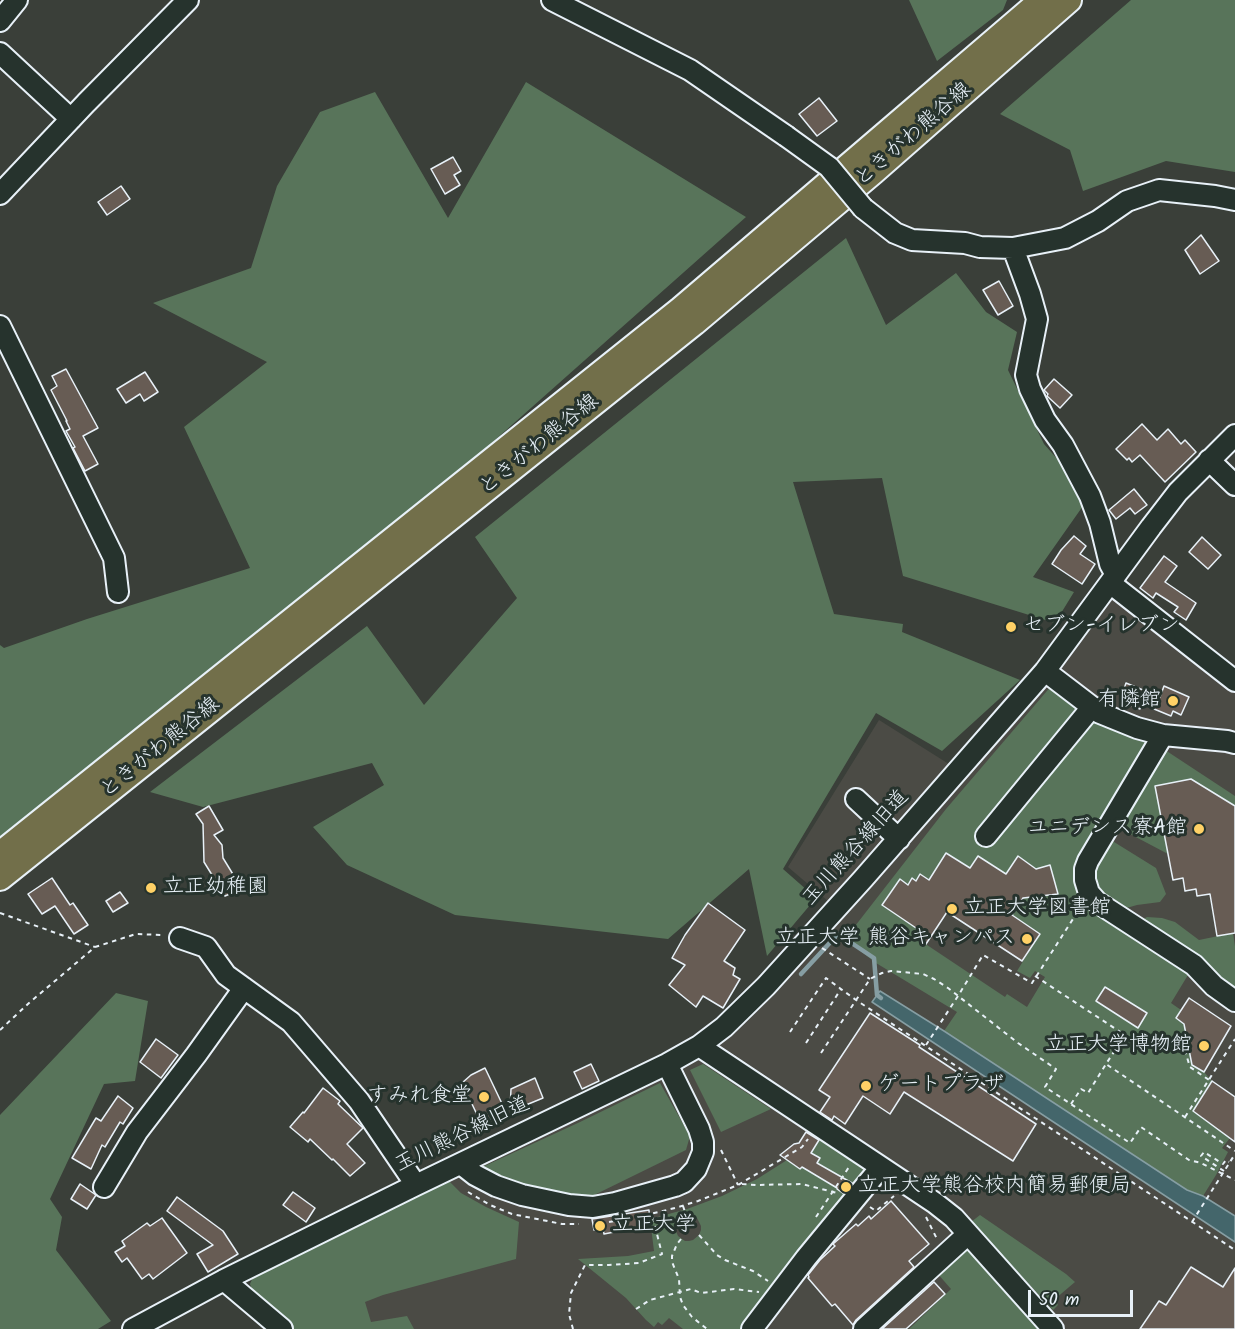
<!DOCTYPE html>
<meta charset="utf-8">
<style>
body{margin:0}
#map{position:relative;width:1235px;height:1329px;overflow:hidden;background:#3a3f39;font-family:Kalam,sans-serif}
canvas{display:block}
.scale{position:absolute;left:1028px;top:1290px;width:105px;height:27px;box-sizing:border-box;border:3px solid #e8f1f8;border-top:0;padding-left:8px;font-size:18px;line-height:21px;white-space:nowrap;color:#e8f1f8;-webkit-text-stroke:4px #26332d;paint-order:stroke}
</style>
<div id="map">
<canvas width="1235" height="1329"></canvas>
<div class="scale">50 m</div>
</div>
<script>
const context = document.querySelector('canvas').getContext('2d');
context.lineJoin = 'round';
function paint(path, color) {
  context.fillStyle = color;
  context.fill(path, 'evenodd');
}
function poly(rows) {
  const path = new Path2D();
  for (const r of rows) {
    path.moveTo(r[0], r[1]);
    for (let i = 2; i < r.length; i += 2) path.lineTo(r[i], r[i + 1]);
  }
  return path;
}
function stroke(path, color, width, dash) {
  context.strokeStyle = color;
  context.lineWidth = width;
  context.lineCap = dash ? 'butt' : 'round';
  context.setLineDash(dash || []);
  context.stroke(path);
}
function drawText(font, color, halo, rows, align = 'center') {
  context.font = font + ' Kalam,"Klee One",sans-serif';
  context.lineWidth = 6;
  context.setLineDash([]);
  context.textBaseline = 'middle';
  context.strokeStyle = halo;
  context.fillStyle = color;
  for (const [text, x, y, turn = 0] of rows) {
    context.save();
    context.translate(x, y);
    context.rotate((+turn || 0) * Math.PI / 180);
    context.textAlign = isNaN(turn) ? turn : align;
    if (halo) context.strokeText(text, 0, 0);
    context.fillText(text, 0, 0);
    context.restore();
  }
}
paint(poly([
 [1111,576,1235,674,1235,1329,292,1329,250,1284,253,1277,475,1165,656,1079,842,913,788,867,879,720,960,771]
]), '#4b4b45');
paint(poly([
 [909,0,1007,0,1003,10,937,61],
 [1131,0,1235,0,1235,172,1166,161,1083,191,1070,150,1000,114],
 [526,82,746,217,424,503,0,840,0,645,4,648,87,619,250,568,184,427,267,362,153,303,251,268,277,186,320,112,375,92,448,218],
 [846,238,886,325,956,273,986,312,1017,332,1008,370,1044,444,1090,496,1033,577,1074,592,1055,623,903,576,882,478,793,482,834,614,903,624,902,632,1020,680,942,751,876,713,783,869,816,898,767,956,749,869,668,939,455,915,347,865,313,827,384,785,372,763,203,807,150,792,367,626,424,705,517,598,475,537],
 [1052,685,1079,703,1087,720,1139,734,1147,741,1133,771,1081,859,1080,900,1096,906,1191,970,1171,1003,1181,1010,1176,1018,1184,1024,1192,1065,1204,1072,1212,1081,1193,1111,1230,1138,1222,1148,1228,1152,1216,1175,1203,1196,1187,1190,944,1031,957,1012,876,963,845,939,946,809],
 [946,853,970,868,978,856,1006,874,1018,857,1036,869,1050,866,1057,894,1023,898,1012,915,1040,934,1017,971,1030,978,1035,971,1045,977,1027,1007,1007,994,1005,997,915,937,919,930,882,905,900,879,908,885,912,879,916,881,920,874,930,880],
 [1159,746,1235,796,1235,806,1168,854,1113,825],
 [1106,837,1156,868,1166,894,1160,902,1137,905,1123,909,1090,885],
 [1147,917,1162,918,1175,922,1199,940,1233,933,1235,946,1235,997,1137,923],
 [116,993,148,1001,135,1081,104,1084,50,1199,62,1217,56,1250,111,1321,98,1329,0,1329,0,1115],
 [703,1064,771,1109,721,1132,690,1070],
 [660,1083,690,1136,686,1150,584,1200,538,1195,478,1169,580,1122],
 [820,1139,866,1171,745,1329,683,1329,669,1318,662,1325,658,1322,654,1327,646,1320,626,1298,578,1259,628,1256,654,1251,650,1219,687,1209,722,1196,757,1179,787,1160,800,1169,805,1163,810,1172,832,1185,838,1175,817,1163,820,1158,811,1152],
 [688,1214,697,1218,701,1226,701,1230,699,1235,693,1240,689,1241,685,1241,678,1236,675,1229,677,1220,680,1217],
 [449,1181,461,1193,486,1207,519,1222,516,1259,383,1295,365,1302,371,1322,407,1316,414,1329,292,1329,255,1298,250,1284,253,1277],
 [980,1215,1066,1274,1075,1282,1055,1299,1058,1305,1053,1310,971,1222],
 [965,1247,1037,1329,909,1329,951,1289,937,1273]
]), '#58745a');
const water = poly([
 [880,991,944,1031,1187,1190,1203,1196,1235,1216,1235,1242,872,1002,880,991]
]);
paint(water, '#44666b');
stroke(water, '#869ea3', 1.5);
stroke(poly([
 [801,974,838,934,874,958,877,995,881,998]
]), '#869ea3', 4.5);
const building = poly([
 [819,98,837,121,817,136,799,114,819,98],
 [453,157,461,171,454,175,460,185,445,194,431,169,453,157],
 [121,186,130,199,107,215,98,202,121,186],
 [1201,235,1219,261,1200,274,1185,250,1201,235],
 [999,281,1013,306,998,315,983,290,999,281],
 [66,369,98,428,83,436,98,464,85,471,73,448,75,447,66,431,70,429,66,421,67,421,51,390,57,386,52,376,66,369],
 [145,372,158,392,144,401,140,394,126,403,117,389,145,372],
 [1054,379,1072,395,1060,408,1047,396,1048,394,1044,390,1054,379],
 [1142,424,1157,440,1168,429,1181,444,1185,440,1196,452,1165,482,1140,455,1132,462,1129,458,1127,460,1116,449,1142,424],
 [1134,489,1147,505,1135,514,1130,508,1116,519,1109,510,1134,489],
 [1074,536,1086,546,1080,554,1095,564,1082,584,1052,564,1061,550,1074,536],
 [1202,537,1221,555,1208,569,1189,552,1202,537],
 [1164,556,1177,566,1165,582,1196,603,1186,620,1174,612,1178,607,1156,593,1153,598,1140,588,1164,556],
 [1126,683,1160,697,1164,686,1189,697,1181,715,1173,711,1171,716,1142,704,1140,709,1124,702,1126,697,1122,695,1126,683],
 [1191,779,1235,806,1235,933,1217,936,1210,894,1197,896,1196,889,1185,891,1183,878,1173,880,1155,786,1191,779],
 [209,806,223,830,214,835,222,845,223,858,242,889,225,896,204,862,203,824,196,814,209,806],
 [946,853,970,868,978,856,1006,874,1018,856,1036,869,1050,865,1058,894,1023,898,1012,915,1040,934,1022,961,947,912,926,944,914,936,919,930,882,905,900,879,908,885,912,878,916,881,920,874,929,880,946,853],
 [52,878,70,905,73,903,88,925,74,934,55,906,42,914,28,894,52,878],
 [120,892,128,903,113,912,106,901,120,892],
 [708,903,745,930,724,961,735,968,733,975,740,979,723,1008,703,996,696,1007,669,985,685,965,672,958,685,935,708,903],
 [1105,987,1147,1013,1138,1028,1096,1001,1105,987],
 [1189,998,1231,1026,1204,1072,1192,1065,1184,1024,1176,1018,1189,998],
 [870,1013,920,1045,919,1047,1036,1124,1013,1161,904,1092,890,1114,863,1096,845,1124,834,1116,832,1120,820,1112,830,1097,819,1090,870,1013],
 [156,1039,178,1055,161,1078,140,1062,156,1039],
 [591,1064,599,1081,582,1089,574,1072,591,1064],
 [485,1068,506,1112,481,1123,462,1083,471,1075,485,1068],
 [535,1078,543,1098,526,1105,525,1103,510,1110,511,1089,535,1078],
 [1212,1081,1235,1097,1235,1142,1193,1111,1212,1081],
 [323,1088,340,1101,338,1104,363,1128,347,1144,365,1163,350,1176,333,1159,332,1160,310,1139,308,1142,290,1127,303,1112,304,1113,323,1088],
 [118,1096,133,1108,123,1124,120,1122,105,1147,102,1145,91,1169,72,1158,96,1118,101,1121,118,1096],
 [806,1132,819,1140,811,1153,820,1158,817,1163,852,1183,844,1194,837,1189,837,1188,802,1167,800,1169,780,1155,794,1144,799,1143,806,1132],
 [80,1184,96,1195,87,1209,71,1199,80,1184],
 [293,1192,315,1208,306,1222,283,1205,293,1192],
 [177,1197,223,1231,238,1254,208,1272,197,1254,213,1245,167,1211,177,1197],
 [891,1201,929,1244,909,1261,914,1267,856,1320,853,1325,835,1304,832,1306,808,1278,809,1277,808,1275,820,1260,835,1246,833,1244,856,1224,858,1226,869,1216,871,1219,891,1201],
 [649,1210,650,1225,604,1234,603,1229,594,1230,592,1219,649,1210],
 [162,1218,187,1253,153,1279,149,1274,142,1279,127,1258,122,1262,115,1252,125,1246,122,1241,147,1223,150,1226,162,1218],
 [1191,1267,1223,1287,1235,1268,1235,1329,1140,1329,1159,1301,1166,1305,1191,1267],
 [934,1282,945,1294,906,1329,882,1329,934,1282]
]);
paint(building, '#675c54');
stroke(building, '#e8f1f8', 1.5);
const minor = poly([
 [552,0,690,70,786,136],
 [0,21,17,0],
 [0,53,71,119],
 [0,194,86,103,188,0],
 [863,208,895,233,912,240,965,243,980,247,1013,248,1065,238,1098,221,1127,201,1159,190,1215,196,1235,200],
 [1013,248,1030,294,1037,319,1026,375,1030,389,1045,420,1063,445,1090,496,1100,523,1110,564,1116,575],
 [0,326,114,558,118,592],
 [1209,460,1235,485],
 [1110,583,1235,681],
 [1045,671,1100,713,1137,728,1163,735,1227,741,1235,743],
 [1163,735,1088,861,1085,869,1085,880,1089,893,1097,902,1194,965,1214,986,1235,1001],
 [856,799,899,839],
 [986,836,1092,707],
 [180,938,206,947,226,975,291,1022,359,1101,416,1185],
 [699,1046,881,1167,935,1203,954,1218,1053,1329],
 [461,1164,475,1175,496,1186,522,1195,569,1205,593,1207,615,1203,675,1186,684,1182,696,1169,703,1152,703,1142,699,1129,667,1064],
 [104,1187,137,1132,196,1055,244,988],
 [224,1280,282,1329],
 [133,1329,224,1280,416,1185,667,1064,699,1046,724,1027,766,986,863,879,1045,671,1151,527,1178,492,1235,435],
 [752,1329,806,1258,881,1167],
 [864,1329,968,1234]
]);
const major = poly([
 [0,854,681,309,860,156,1042,0],
 [0,878,694,323,873,172,1069,0]
]);
stroke(minor, '#e8f1f8', 24);
stroke(major, '#e8f1f8', 28);
stroke(poly([
 [0,913,95,947],
 [822,948,870,979],
 [1035,976,1125,1035,1106,1064,1235,1151],
 [0,1030,29,1003,95,947,136,934,163,935],
 [790,1032,826,978,856,1000,1235,1250],
 [1125,1035,1141,1045,1181,1038,1190,1067,1209,1080],
 [806,1043,841,989],
 [926,1045,958,996,983,955,1032,983,1080,908],
 [821,1053,870,979,882,973,891,971,923,974,934,979,948,988,1018,1043,1056,1069,1045,1087,1130,1143,1141,1127,1189,1160,1201,1163,1235,1180],
 [1071,1104,1081,1089,1088,1093,1106,1064],
 [1185,1117,1235,1039],
 [721,1150,738,1185],
 [1224,1171,1201,1156,1204,1152,1223,1164,1226,1160,1229,1162],
 [742,1184,756,1185,802,1184,837,1193],
 [468,1192,490,1205,512,1214,562,1224,579,1224],
 [683,1206,686,1215],
 [870,1207,876,1211,894,1196],
 [816,1217,849,1167],
 [926,1217,937,1239],
 [609,1222,634,1218,675,1208,698,1201,738,1185,802,1147,808,1139],
 [1192,1222,1235,1154],
 [699,1235,717,1255,725,1260,753,1271,768,1281],
 [681,1239,677,1244,672,1256,672,1262,679,1279,680,1297,683,1305,692,1317,707,1329],
 [636,1309,650,1300,687,1290,691,1289,701,1293,734,1289,759,1292],
 [573,1329,569,1314,571,1293,585,1265,609,1265,639,1263,662,1254,652,1214]
]), '#e8f1f8', 2, [4.5, 4.5]);
stroke(minor, '#26332d', 20);
stroke(major, '#726f4a', 24);
const minorBridge = poly([
 [786,136,829,167,863,208]
]);
stroke(minorBridge, '#e8f1f8', 24, []);
stroke(minorBridge, '#26332d', 20);
for (const [x, y, r, color] of [
 [1011,627,6,"#ffd166"],
 [1173,701,6,"#ffd166"],
 [1199,829,6,"#ffd166"],
 [151,888,6,"#ffd166"],
 [952,909,6,"#ffd166"],
 [1027,939,6,"#ffd166"],
 [1204,1046,6,"#ffd166"],
 [866,1086,6,"#ffd166"],
 [484,1097,6,"#ffd166"],
 [846,1187,6,"#ffd166"],
 [600,1226,6,"#ffd166"]
]) {
  const dot = new Path2D();
  dot.arc(x, y, r, 0, 2 * Math.PI);
  context.fillStyle = color;
  context.fill(dot);
  stroke(dot, '#26332d', 2);
}
drawText('21px', '#e8f1f8', '#26332d', [
 ["ときがわ熊谷線",914,136,-41],
 ["ときがわ熊谷線",540,446,-39],
 ["ときがわ熊谷線",161,749,-39],
 ["玉川熊谷線旧道",857,849,-48],
 ["玉川熊谷線旧道",463,1136,-26]
]);
drawText('21px', '#e8f1f8', '#26332d', [
 ["セブン-イレブン",1023,627],
 ["有隣館",1161,701,"right"],
 ["ユニデンス寮A館",1187,829,"right"],
 ["立正幼稚園",163,888],
 ["立正大学図書館",964,909],
 ["立正大学 熊谷キャンパス",1015,939,"right"],
 ["立正大学博物館",1192,1046,"right"],
 ["ゲートプラザ",878,1086],
 ["すみれ食堂",472,1097,"right"],
 ["立正大学熊谷校内簡易郵便局",858,1187],
 ["立正大学",612,1226]
], 'left');
</script>
